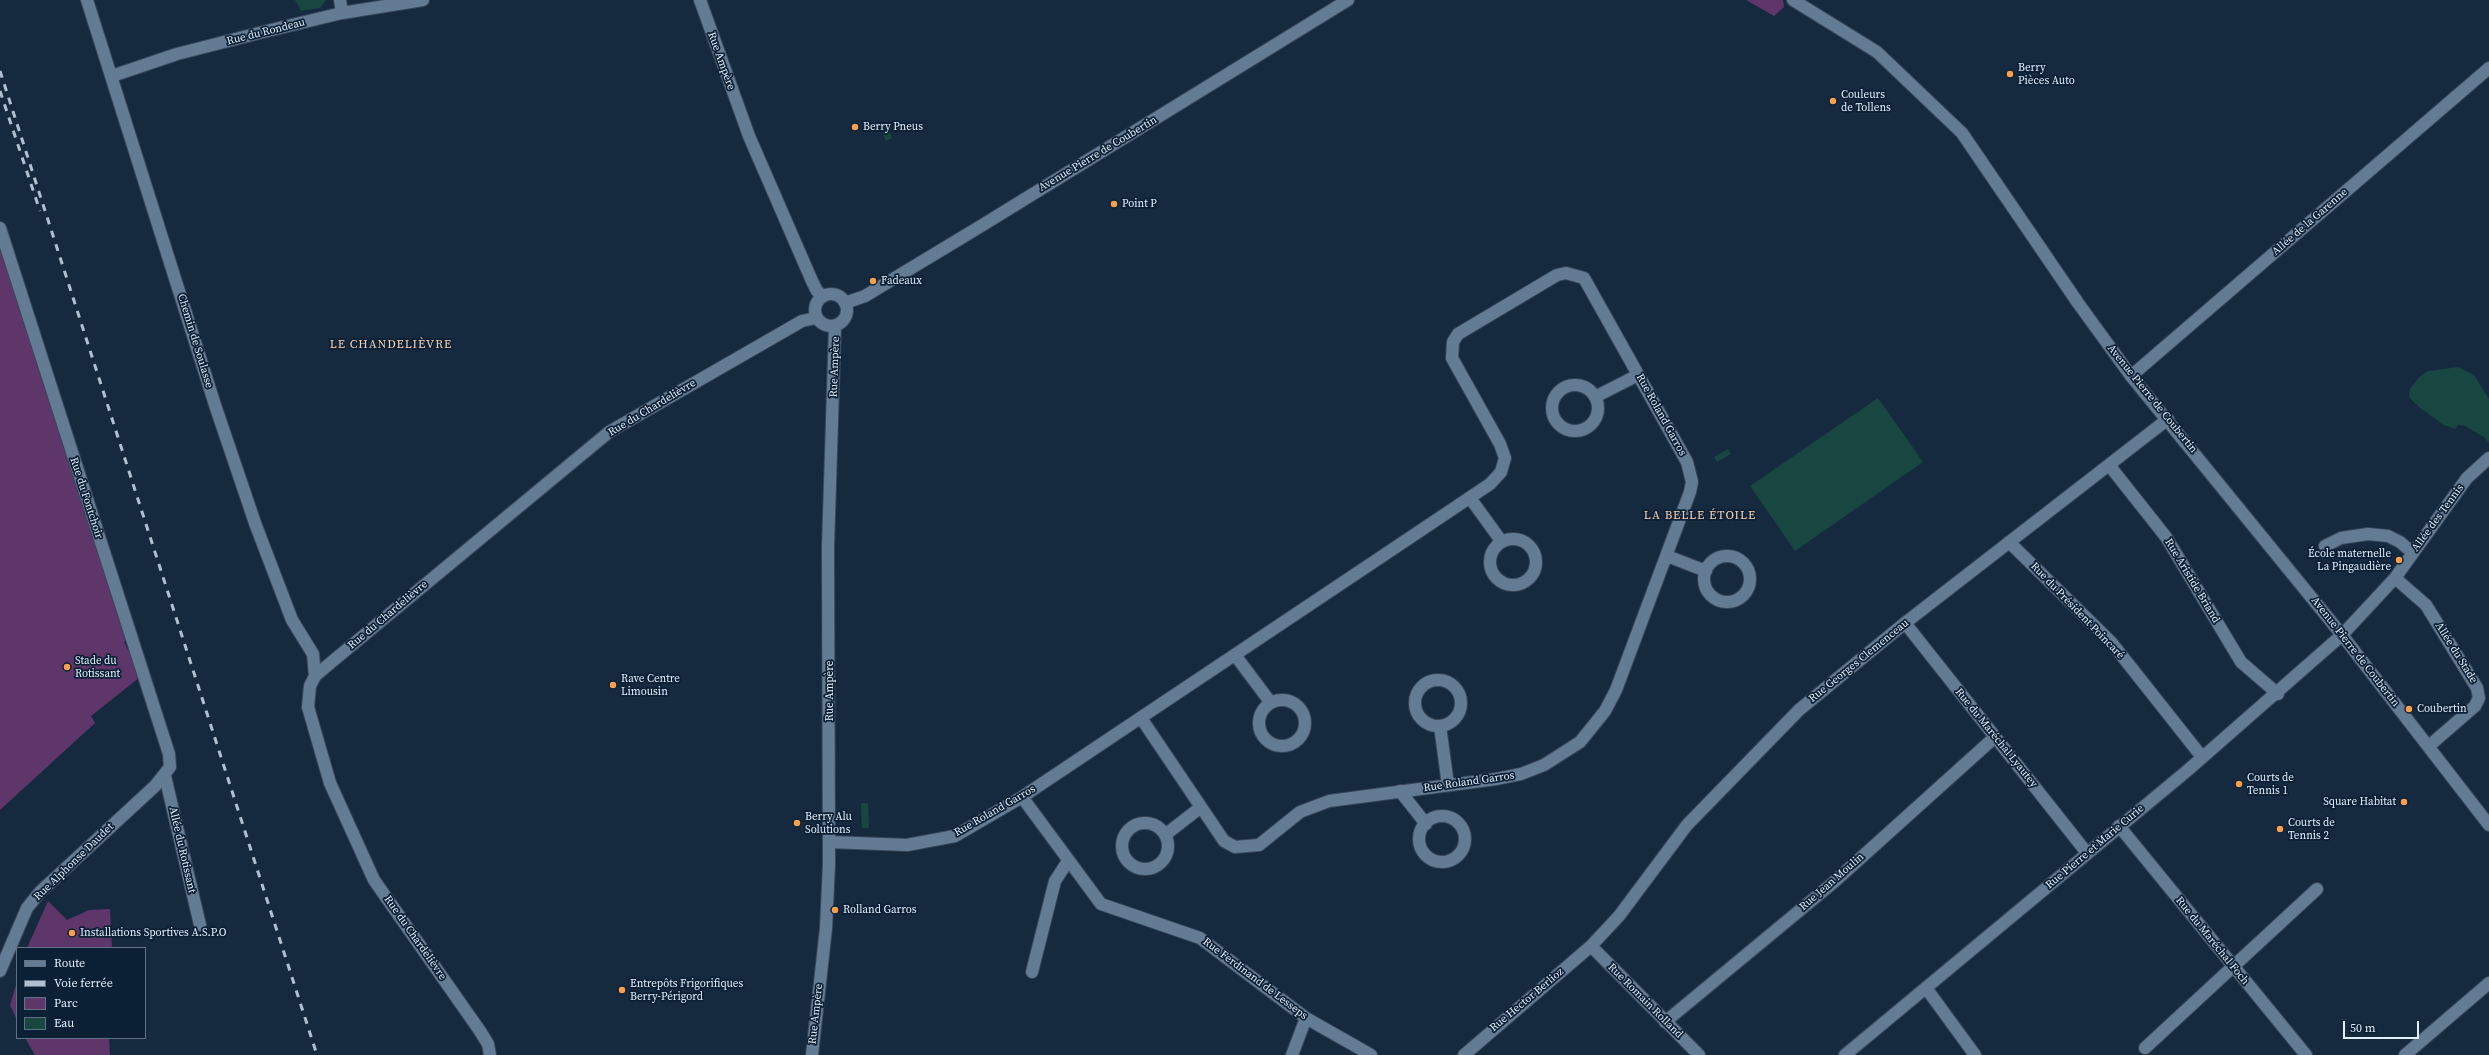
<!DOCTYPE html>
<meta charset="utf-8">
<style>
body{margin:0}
#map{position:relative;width:2489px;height:1055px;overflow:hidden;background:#162a3f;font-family:"Source Serif 4",serif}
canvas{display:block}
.legend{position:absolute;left:16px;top:947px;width:130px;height:92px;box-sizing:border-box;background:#0c2035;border:1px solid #617285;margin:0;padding:5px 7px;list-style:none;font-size:12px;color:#e1eefc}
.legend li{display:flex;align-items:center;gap:8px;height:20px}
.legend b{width:20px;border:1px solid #617285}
.scale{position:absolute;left:2343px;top:1021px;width:76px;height:18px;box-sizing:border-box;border:2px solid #e1eefc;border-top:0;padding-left:5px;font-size:12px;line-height:14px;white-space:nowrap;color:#e1eefc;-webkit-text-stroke:3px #0c2035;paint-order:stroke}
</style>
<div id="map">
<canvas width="2489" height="1055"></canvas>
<ul class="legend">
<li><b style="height:5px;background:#647b94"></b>Route</li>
<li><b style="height:5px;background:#b1c0d0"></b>Voie ferrée</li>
<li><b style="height:11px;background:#5e3669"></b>Parc</li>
<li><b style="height:11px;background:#184640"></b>Eau</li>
</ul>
<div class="scale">50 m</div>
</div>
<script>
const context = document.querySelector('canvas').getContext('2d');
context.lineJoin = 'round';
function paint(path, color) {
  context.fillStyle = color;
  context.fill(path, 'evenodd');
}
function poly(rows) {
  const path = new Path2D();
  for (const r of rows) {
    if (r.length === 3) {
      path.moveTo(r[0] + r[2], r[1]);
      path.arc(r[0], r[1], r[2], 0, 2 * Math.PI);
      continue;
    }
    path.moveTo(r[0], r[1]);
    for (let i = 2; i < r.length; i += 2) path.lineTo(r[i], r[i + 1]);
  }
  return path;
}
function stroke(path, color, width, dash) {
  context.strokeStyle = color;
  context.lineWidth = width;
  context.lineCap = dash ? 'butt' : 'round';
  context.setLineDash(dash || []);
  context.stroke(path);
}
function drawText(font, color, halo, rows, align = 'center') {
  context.font = font + ' "Source Serif 4",serif';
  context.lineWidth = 3.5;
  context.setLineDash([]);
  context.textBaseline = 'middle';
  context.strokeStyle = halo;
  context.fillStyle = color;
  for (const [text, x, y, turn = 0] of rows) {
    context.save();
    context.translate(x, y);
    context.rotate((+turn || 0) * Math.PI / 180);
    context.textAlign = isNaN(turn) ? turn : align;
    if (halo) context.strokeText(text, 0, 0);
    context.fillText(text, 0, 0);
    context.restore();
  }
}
paint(poly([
 [1746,0,1783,0,1784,7,1774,16],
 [0,239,128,636,124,642,128,650,134,653,140,677,91,716,95,723,0,810],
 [48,901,67,920,89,910,110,909,112,948,27,948],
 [17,982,17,1020,10,1005],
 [25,1038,109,1038,110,1055,35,1055]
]), '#5e3669');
paint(poly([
 [295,0,326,0,320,8,301,11],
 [886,124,892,138,886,141,880,127],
 [2458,367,2474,375,2489,399,2489,443,2484,437,2465,426,2458,425,2455,429,2444,425,2420,408,2409,397,2410,389,2419,377,2428,371],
 [1878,398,1923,462,1795,551,1750,486],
 [1728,449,1731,454,1717,462,1714,457],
 [861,803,868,803,869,828,862,828]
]), '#184640');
const street = poly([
 [87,0,215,405,255,523,292,620,313,654,315,676],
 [340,0,342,13],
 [700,0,749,136,812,281,817,291,823,296],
 [112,76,177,54,267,31,342,13,423,0],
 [0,228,169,754,170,767,155,786,40,892,27,908,0,971],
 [831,310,16],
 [2131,376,2489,68],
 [1575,408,23],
 [1595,397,1638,375],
 [2109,465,2166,537,2241,662,2278,694],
 [1470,498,1502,542],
 [1513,562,23],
 [2009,542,2111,642,2202,757],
 [2325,546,2341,538,2368,534,2388,536,2400,542,2413,553],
 [1667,556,1706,571],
 [1727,579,23],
 [2395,578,2426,605,2477,688,2479,698,2475,706,2429,746],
 [1905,623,2087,853],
 [2342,635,2395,578,2467,478,2489,458],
 [1235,655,1271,703],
 [1438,703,23],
 [1282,723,23],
 [1440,726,1448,785],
 [165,776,200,925],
 [1400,791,1426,824],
 [1022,797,1101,904,1200,938,1306,1018,1371,1055],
 [1442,839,23],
 [1145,846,23],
 [2119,826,2306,1055],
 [1165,835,1201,807],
 [830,842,907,845,955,836,1022,797,1384,555,1490,484,1501,472,1505,458,1500,444,1452,358,1453,342,1458,334,1557,275,1566,273,1584,278,1687,462,1692,482,1690,492,1616,690,1605,711,1580,742,1544,765,1521,774,1496,779,1329,801,1300,812,1259,845,1235,847,1224,841,1141,718],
 [1591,946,1699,1055],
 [1032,972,1055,881,1068,861],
 [1926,988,1975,1055],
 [1665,1022,1834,882,1995,737],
 [2145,1048,2317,889],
 [490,1055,488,1044,480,1031,374,880,330,783,308,707,310,686,315,676,334,660,609,432,802,321,816,318],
 [812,1055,826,928,829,864,828,547,835,326],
 [1292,1055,1306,1018],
 [1464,1055,1591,946,1619,916,1687,825,1799,710,1905,623,2168,419]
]);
const secondary = poly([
 [1793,0,1877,52,1962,133,2078,303,2131,376,2342,635,2489,825],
 [845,303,865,296,981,226,1348,0],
 [1845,1055,2188,770,2342,635],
 [2405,1055,2489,983]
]);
stroke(street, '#384759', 14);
stroke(secondary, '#384759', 14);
stroke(street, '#647b94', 12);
stroke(secondary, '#647b94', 12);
stroke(poly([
 [0,71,317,1055],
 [0,91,40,211]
]), '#b1c0d0', 3, [7, 7]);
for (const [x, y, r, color] of [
 [2010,74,4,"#fa9f4e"],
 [1833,101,4,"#fa9f4e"],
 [855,127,4,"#fa9f4e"],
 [1114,204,4,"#fa9f4e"],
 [873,281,4,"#fa9f4e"],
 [2399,560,4,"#fa9f4e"],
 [67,667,4,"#fa9f4e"],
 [613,685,4,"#fa9f4e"],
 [2409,709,4,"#fa9f4e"],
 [2239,784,4,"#fa9f4e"],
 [2404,802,4,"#fa9f4e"],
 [797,823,4,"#fa9f4e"],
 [2280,829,4,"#fa9f4e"],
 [835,910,4,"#fa9f4e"],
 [72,933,4,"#fa9f4e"],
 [622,990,4,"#fa9f4e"]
]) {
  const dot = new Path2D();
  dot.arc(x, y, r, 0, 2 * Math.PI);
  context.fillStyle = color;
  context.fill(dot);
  stroke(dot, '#0c2035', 1.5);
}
drawText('11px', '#e1eefc', '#0c2035', [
 ["Rue du Rondeau",266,32,-14],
 ["Rue Ampère",721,61,70],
 ["Avenue Pierre de Coubertin",1098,154,-31],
 ["Allée de la Garenne",2310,222,-41],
 ["Chemin de Soulasse",195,341,73],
 ["Rue Ampère",835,367,-88],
 ["Avenue Pierre de Coubertin",2152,399,51],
 ["Rue du Chardelièvre",652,408,-31],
 ["Rue Roland Garros",1661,415,61],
 ["Rue du Fontchoir",86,498,72],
 ["Allée des Tennis",2438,518,-54],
 ["Rue Aristide Briand",2192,581,59],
 ["Rue du Président Poincaré",2077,611,46],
 ["Rue du Chardelièvre",388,615,-40],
 ["Avenue Pierre de Coubertin",2355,652,52],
 ["Allée du Stade",2456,653,58],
 ["Rue Georges Clemenceau",1859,661,-39],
 ["Rue Ampère",830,691,-90],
 ["Rue du Maréchal Lyautey",1996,738,51],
 ["Rue Roland Garros",1469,782,-8],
 ["Rue Roland Garros",995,811,-30],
 ["Rue Pierre et Marie Curie",2095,847,-40],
 ["Allée du Rotissant",182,850,77],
 ["Rue Alphonse Daudet",74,862,-44],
 ["Rue Jean Moulin",1832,882,-41],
 ["Rue du Chardelièvre",415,938,55],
 ["Rue du Maréchal Foch",2212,941,51],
 ["Rue Ferdinand de Lesseps",1255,979,37],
 ["Rue Hector Berlioz",1527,1000,-40],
 ["Rue Romain Rolland",1645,1001,45],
 ["Rue Ampère",816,1014,-84]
]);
drawText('11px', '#e1eefc', '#0c2035', [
 ["Berry",2018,68],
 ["Pièces Auto",2018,81],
 ["Couleurs",1841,95],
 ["de Tollens",1841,108],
 ["Berry Pneus",863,127],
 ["Point P",1122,204],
 ["Fadeaux",881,281],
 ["École maternelle",2391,554,"right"],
 ["La Pingaudière",2391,567,"right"],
 ["Stade du",75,661],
 ["Rotissant",75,674],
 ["Rave Centre",621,679],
 ["Limousin",621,692],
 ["Coubertin",2417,709],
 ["Courts de",2247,778],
 ["Tennis 1",2247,791],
 ["Square Habitat",2396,802,"right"],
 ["Berry Alu",805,817],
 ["Solutions",805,830],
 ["Courts de",2288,823],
 ["Tennis 2",2288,836],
 ["Rolland Garros",843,910],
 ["Installations Sportives A.S.P.O",80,933],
 ["Entrepôts Frigorifiques",630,984],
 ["Berry-Périgord",630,997]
], 'left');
context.letterSpacing = '1px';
drawText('12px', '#f9d2b4', '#0c2035', [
 ["LE CHANDELIÈVRE",391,345],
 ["LA BELLE ÉTOILE",1700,516]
]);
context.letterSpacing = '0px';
</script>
